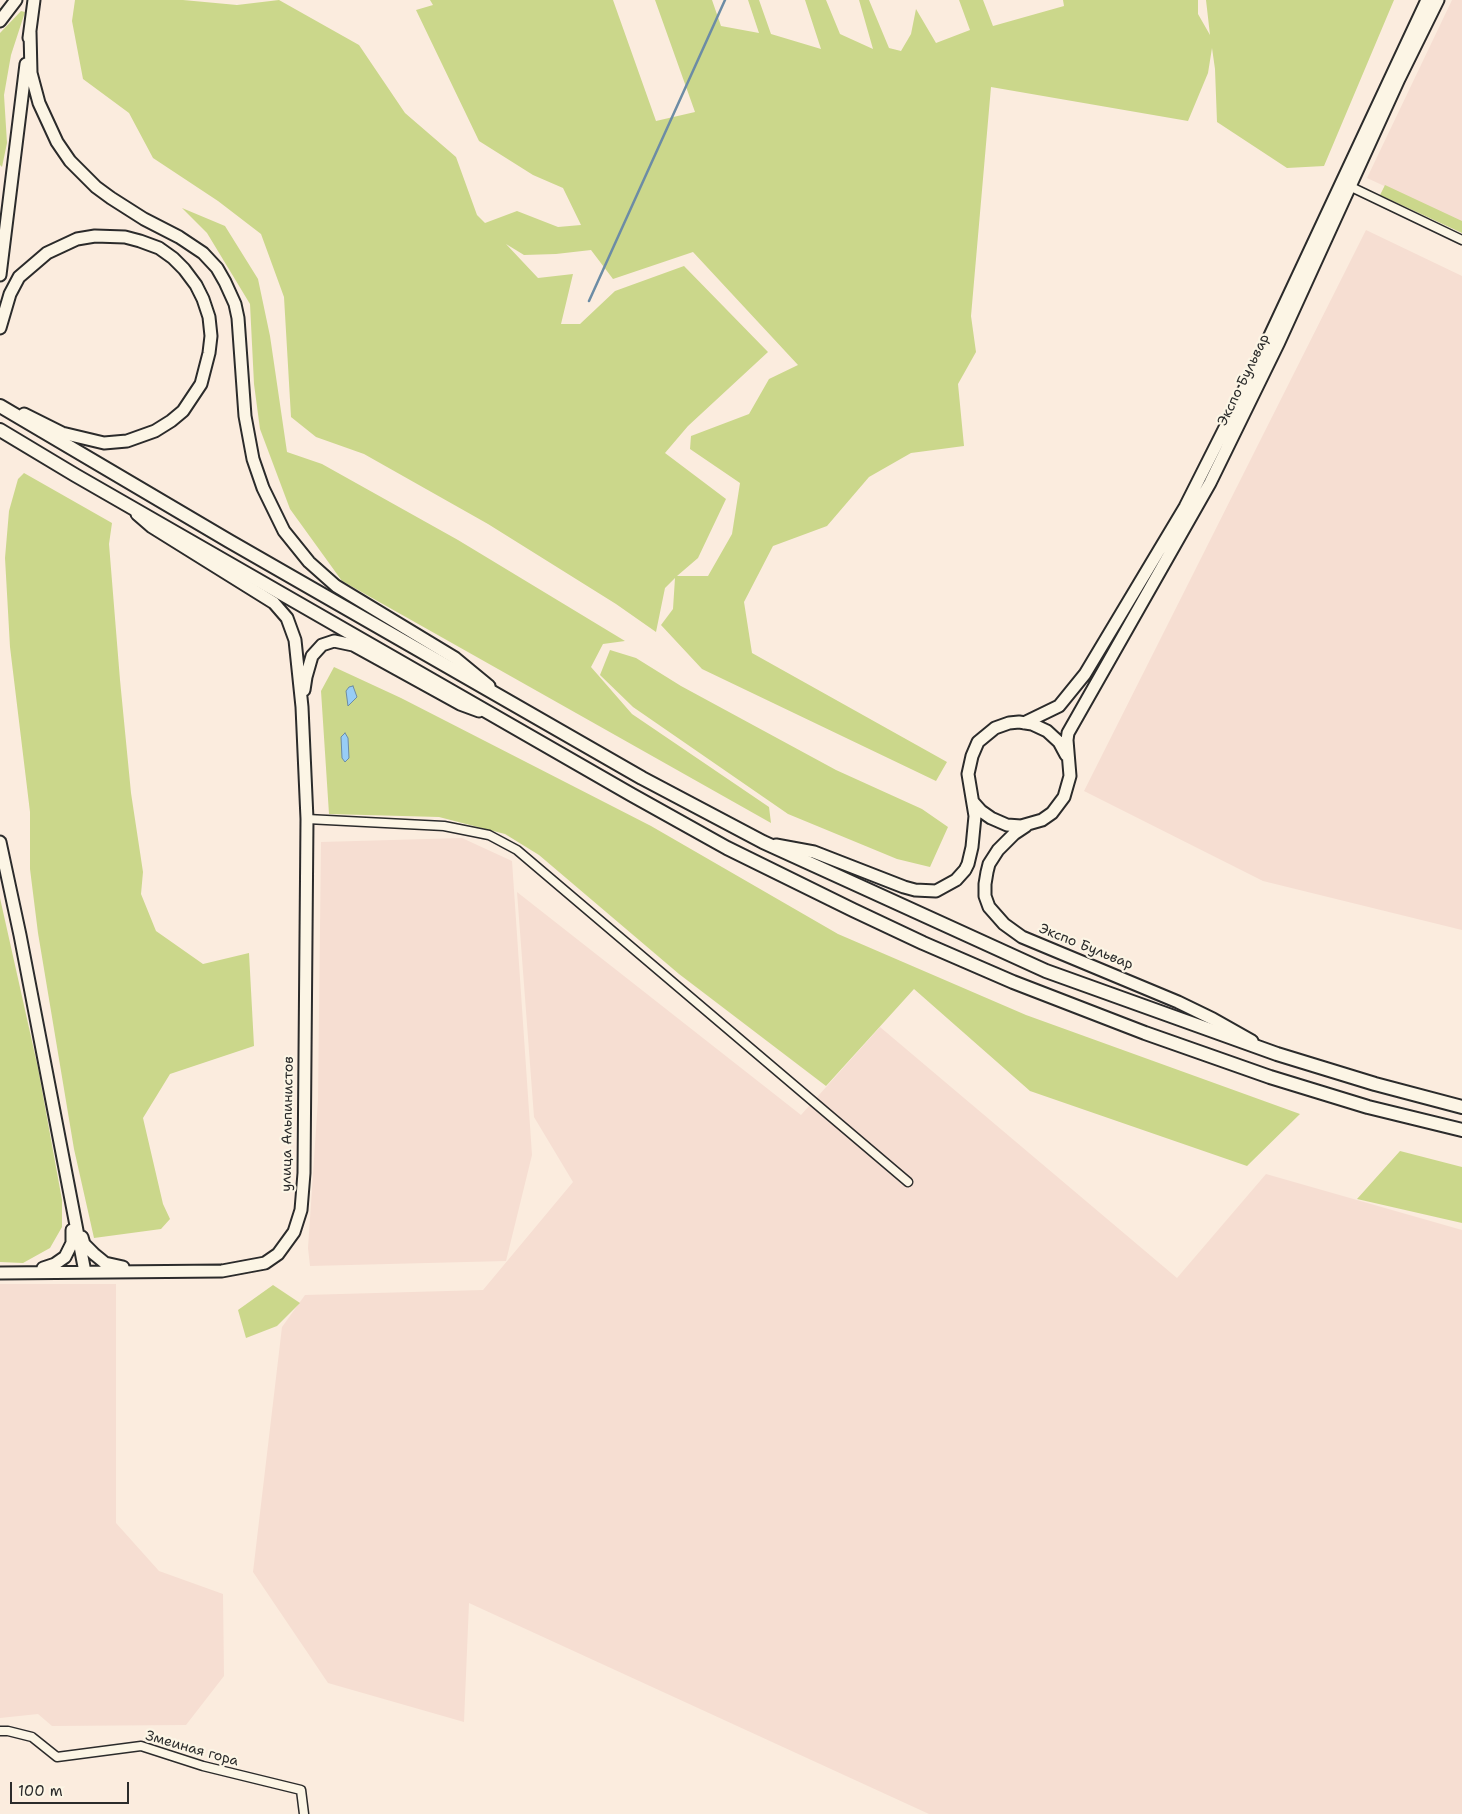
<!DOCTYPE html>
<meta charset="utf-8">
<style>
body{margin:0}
#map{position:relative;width:1462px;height:1814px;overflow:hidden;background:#fbecde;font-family:"Shantell Sans",sans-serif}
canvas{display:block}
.scale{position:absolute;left:10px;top:1782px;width:119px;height:22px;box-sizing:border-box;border:2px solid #2b2b2b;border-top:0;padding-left:6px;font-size:15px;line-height:18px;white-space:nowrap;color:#2b2b2b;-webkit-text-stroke:4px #fcf5e5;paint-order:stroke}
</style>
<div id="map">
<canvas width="1462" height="1814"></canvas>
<div class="scale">100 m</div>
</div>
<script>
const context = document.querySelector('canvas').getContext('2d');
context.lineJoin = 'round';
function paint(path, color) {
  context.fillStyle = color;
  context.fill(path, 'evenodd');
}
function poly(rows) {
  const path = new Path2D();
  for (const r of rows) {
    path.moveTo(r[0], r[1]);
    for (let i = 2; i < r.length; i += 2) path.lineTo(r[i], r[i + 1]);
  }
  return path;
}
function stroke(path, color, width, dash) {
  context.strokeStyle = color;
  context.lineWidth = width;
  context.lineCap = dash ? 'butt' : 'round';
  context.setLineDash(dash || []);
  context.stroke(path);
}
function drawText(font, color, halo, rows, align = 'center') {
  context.font = font + ' "Shantell Sans",sans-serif';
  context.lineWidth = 4.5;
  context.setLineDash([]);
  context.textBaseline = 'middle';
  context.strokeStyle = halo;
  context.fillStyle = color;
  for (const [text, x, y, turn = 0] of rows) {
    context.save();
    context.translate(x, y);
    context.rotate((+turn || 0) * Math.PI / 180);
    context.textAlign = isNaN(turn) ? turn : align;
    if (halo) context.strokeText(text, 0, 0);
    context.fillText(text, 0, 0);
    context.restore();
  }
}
paint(poly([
 [1452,0,1462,0,1462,222,1367,178],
 [1366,230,1462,276,1462,930,1263,881,1084,791],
 [462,838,512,861,532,1155,506,1261,310,1266,308,1248,318,1100,321,842],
 [517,892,801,1115,880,1027,1177,1278,1266,1174,1462,1230,1462,1814,929,1814,469,1603,464,1722,328,1683,253,1572,282,1327,305,1295,483,1290,573,1182,534,1117],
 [0,1284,116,1284,116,1523,159,1571,223,1594,224,1676,186,1725,52,1726,38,1714,0,1718]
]), '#f6ded2');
paint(poly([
 [75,0,183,0,237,5,279,0,359,45,405,113,456,157,477,215,485,223,517,211,558,227,581,225,563,188,533,175,479,141,416,10,433,5,430,0,613,0,656,121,695,112,655,0,712,0,721,26,759,33,748,0,759,0,771,34,821,49,805,0,826,0,840,34,873,49,859,0,869,0,889,48,901,51,911,34,916,9,936,43,970,30,959,0,983,0,993,26,1064,6,1063,0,1198,0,1198,14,1210,35,1206,0,1394,0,1324,166,1287,168,1217,122,1215,69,1212,48,1208,73,1188,121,991,87,971,316,976,352,958,384,964,446,911,453,869,477,827,526,773,546,744,602,752,653,947,762,936,781,702,669,661,625,673,609,675,578,665,588,656,632,616,604,488,524,364,454,316,437,291,417,284,297,261,234,218,201,153,158,129,113,83,79,72,21],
 [506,244,524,255,556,254,591,250,613,279,693,252,798,365,769,379,749,414,691,436,690,449,740,483,732,534,708,576,677,576,698,558,726,499,665,453,688,426,768,352,684,266,615,291,580,324,561,324,573,274,538,278],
 [21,11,25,12,11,55,4,95,7,143,2,167,0,165,0,33],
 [1385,185,1462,221,1462,233,1380,195],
 [182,208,225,226,258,279,270,336,287,452,322,464,458,540,625,641,603,644,591,667,632,714,769,807,771,823,342,581,290,509,260,429,254,384,250,304,207,233],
 [24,473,112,523,109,544,120,680,131,793,143,872,141,894,156,931,203,964,249,953,254,1046,170,1074,143,1118,163,1204,170,1219,161,1229,94,1238,74,1149,38,933,30,869,30,812,10,647,5,558,9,511,18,479],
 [610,650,636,658,681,686,836,770,922,809,948,827,930,867,897,859,788,814,633,707,600,675],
 [334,667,401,698,651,826,838,934,1026,1015,1300,1114,1247,1166,1030,1091,914,989,826,1086,679,974,539,855,505,834,439,817,329,814,321,691],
 [0,898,38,1068,62,1200,62,1227,50,1248,23,1263,0,1262],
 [1400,1151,1462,1167,1462,1223,1357,1199],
 [273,1285,300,1303,277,1326,246,1338,238,1310]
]), '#cbd78b');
const water = poly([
 [353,686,357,697,348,706,346,691,349,687,353,686],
 [345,733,348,738,349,758,345,762,342,758,341,737,345,733]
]);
paint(water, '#98cdf6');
stroke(water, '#6c8ca5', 1);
stroke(poly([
 [589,301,725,0]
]), '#6c8ca5', 2.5);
const street = poly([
 [1347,185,1462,240],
 [307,819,444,826,489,835,517,850,908,1182],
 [0,1731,8,1731,32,1737,57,1757,141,1746,203,1766,301,1790,304,1814]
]);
const secondary = poly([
 [0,21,16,0],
 [30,32,31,73,39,103,57,142,70,161,96,187,111,198,144,219,179,237,203,253,217,268,225,282,235,304,238,318,245,416,253,459,263,488,284,531,309,562,336,586,455,658,489,686],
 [29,38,34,0],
 [0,275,26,64],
 [0,328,10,294,19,277,47,253,77,239,95,236,125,237,140,241,159,248,173,258,184,269,196,285,203,299,209,317,211,336,209,353,201,384,183,411,171,421,155,431,127,441,104,443,62,433,24,414],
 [304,690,306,677,312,656,322,645,334,641,353,645,460,704,479,711],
 [1024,723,1059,706,1085,674,1185,507,1252,374,1427,0],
 [973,802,981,811,991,818,1007,825,1021,826,1042,820,1052,813,1064,797,1070,776,1067,740,1068,733,1210,483,1279,342,1399,79,1438,0],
 [1026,826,1014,834,998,850,989,864,987,872,985,884,985,896,989,907,1004,924,1022,937,1178,1002,1213,1019,1252,1041],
 [0,842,20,935,85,1272],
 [776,845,814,852,904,887,915,890,936,891,956,880,965,870,968,864,972,847,975,816,968,774,972,756,978,742,995,728,1009,723,1019,722,1032,724,1047,731,1059,742,1066,755],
 [82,1237,84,1244,94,1254,105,1263,123,1267],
 [43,1268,55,1264,65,1257,72,1243,72,1230],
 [0,1273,222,1271,265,1263,278,1254,294,1232,301,1210,304,1173,307,819,302,707,295,640,287,618,274,603,152,527,137,514]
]);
const primary = poly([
 [0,406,229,541,642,778,763,842,1046,971,1277,1054,1375,1084,1462,1107],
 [0,430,75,475,632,795,727,848,853,910,923,943,1013,982,1145,1033,1270,1077,1368,1107,1462,1130]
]);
stroke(street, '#2b2b2b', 11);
stroke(secondary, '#2b2b2b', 15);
stroke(primary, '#2b2b2b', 16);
stroke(street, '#fcf5e5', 8);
stroke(secondary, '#fcf5e5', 11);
stroke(primary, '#fcf5e5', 12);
drawText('14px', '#2b2b2b', '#fcf5e5', [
 ["Экспо Бульвар",1244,380,-64],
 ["Экспо Бульвар",1086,947,22],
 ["улица Альпинистов",288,1124,-89],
 ["Змеиная гора",192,1749,16]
]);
</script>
